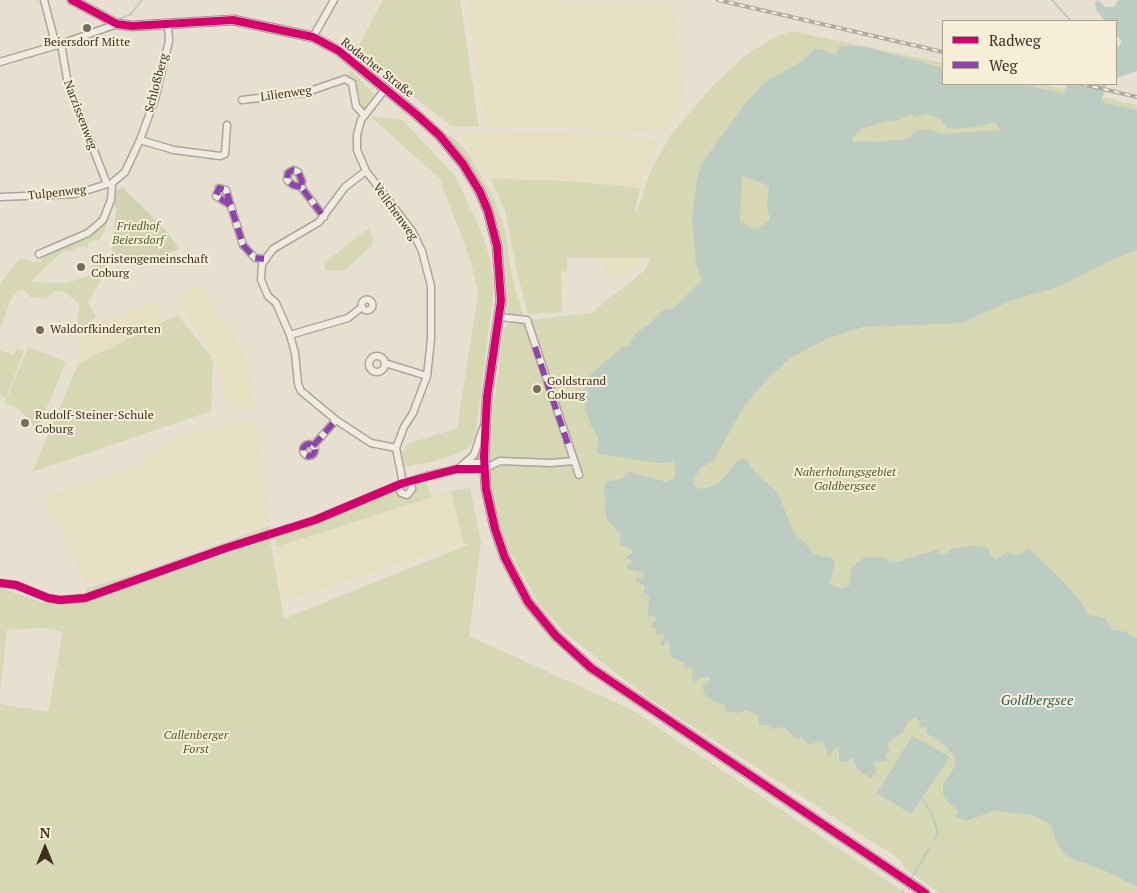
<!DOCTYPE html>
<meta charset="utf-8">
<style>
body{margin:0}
#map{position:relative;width:1137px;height:893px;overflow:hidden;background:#e7e0d1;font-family:"PT Serif",serif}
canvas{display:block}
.legend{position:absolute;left:942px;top:20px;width:175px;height:65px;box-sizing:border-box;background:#f7eed8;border:1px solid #ada18e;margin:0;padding:6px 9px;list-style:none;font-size:15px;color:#3d2e20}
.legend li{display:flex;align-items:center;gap:10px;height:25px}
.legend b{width:25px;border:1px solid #ada18e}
.north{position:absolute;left:20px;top:823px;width:50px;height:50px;-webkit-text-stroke:4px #f7eed8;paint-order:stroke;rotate:0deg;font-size:14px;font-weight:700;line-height:20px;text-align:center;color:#3d2e20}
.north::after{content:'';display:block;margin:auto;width:18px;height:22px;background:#3d2e20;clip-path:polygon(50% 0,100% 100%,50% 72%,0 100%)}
</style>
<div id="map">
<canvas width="1137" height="893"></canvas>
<ul class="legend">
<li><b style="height:6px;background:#d6006c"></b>Radweg</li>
<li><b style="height:6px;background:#8e44ad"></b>Weg</li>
</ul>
<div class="north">N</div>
</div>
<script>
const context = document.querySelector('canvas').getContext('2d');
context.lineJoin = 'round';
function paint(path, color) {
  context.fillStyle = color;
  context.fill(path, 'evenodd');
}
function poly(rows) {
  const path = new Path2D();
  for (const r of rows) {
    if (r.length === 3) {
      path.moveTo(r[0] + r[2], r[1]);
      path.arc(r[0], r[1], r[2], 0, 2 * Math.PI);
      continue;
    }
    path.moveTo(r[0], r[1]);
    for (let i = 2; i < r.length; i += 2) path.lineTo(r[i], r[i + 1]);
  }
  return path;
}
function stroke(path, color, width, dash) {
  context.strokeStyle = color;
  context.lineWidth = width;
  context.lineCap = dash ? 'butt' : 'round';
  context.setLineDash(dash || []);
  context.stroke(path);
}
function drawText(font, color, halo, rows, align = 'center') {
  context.font = font + ' "PT Serif",serif';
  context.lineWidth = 4;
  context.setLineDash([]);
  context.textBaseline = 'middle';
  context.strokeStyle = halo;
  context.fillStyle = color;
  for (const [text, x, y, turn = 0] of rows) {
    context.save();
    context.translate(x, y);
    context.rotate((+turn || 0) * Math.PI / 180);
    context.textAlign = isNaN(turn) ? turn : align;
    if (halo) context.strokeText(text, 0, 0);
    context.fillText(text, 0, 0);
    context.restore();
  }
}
paint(poly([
 [466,0,673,2,685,106,664,130,606,132,570,128,486,127],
 [566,133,658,139,640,188,569,181,491,179,460,134],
 [640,257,640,268,629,269,629,278,603,278,602,258],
 [201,285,236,339,249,364,255,408,228,413,222,379,213,350,206,345,175,295],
 [158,301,163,322,79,363,81,329,86,325],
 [254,417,270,522,134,570,86,585,66,538,43,496,135,467,173,438],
 [451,491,463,542,284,601,276,547]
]), '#e6dfc2');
paint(poly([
 [383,0,460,0,479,127,451,126,344,41,346,39,358,47],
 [792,31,943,63,943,84,1042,84,1137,105,1137,893,941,893,905,870,901,860,648,698,564,632,539,604,506,546,495,507,488,469,493,409,504,329,509,323,525,323,527,320,591,313,645,270,650,258,567,258,567,271,561,272,562,312,528,314,517,272,505,211,491,179,569,181,640,188,635,210,637,213,650,172,670,136,716,82,745,56,777,36],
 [350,70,376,95,365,108,362,108,359,104,357,86,346,77],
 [370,116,403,120,455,176,482,233,490,259,494,289,475,438,467,449,439,460,405,467,401,456,407,444,457,428,478,294,471,262,440,179],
 [451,135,468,153,494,199,505,231,512,276,523,316,510,316,506,311,504,264,488,198,472,169,450,141,448,136],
 [107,219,105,230,98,241,92,240,88,243,88,248,81,246,72,251,62,252,31,282,67,283,90,275,93,262,98,258,107,263,99,284,88,302,96,317,81,329,76,325,80,305,65,292,55,291,46,298,30,297,26,290,19,290,11,299,0,330,0,284,20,258,33,262,41,262,45,254,85,237],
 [369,228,373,240,371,247,345,270,325,271,324,263],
 [178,315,213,359,211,411,32,472,79,363],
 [28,347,66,362,37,430,19,409,5,403],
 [17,348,24,351,6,398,0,395,0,350,14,355],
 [426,481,432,497,276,547,276,537,339,515,393,490,402,498,409,497,414,494,417,485],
 [470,488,481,543,469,636,632,710,905,893,0,893,0,704,48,712,63,632,40,628,7,630,0,694,0,588,48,604,93,600,270,539,284,619,468,545,463,542,451,491],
 [269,526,271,529,268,533,114,586,87,593,85,589,138,573]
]), '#d6d7b3');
paint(poly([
 [122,187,165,229,179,249,158,257,111,257,116,211,114,193]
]), '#d1d1b3');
paint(poly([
 [1098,0,1105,7,1114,7,1119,0,1137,0,1137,71,1116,78,1116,47,1120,46,1121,41,1116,34,1116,21,1105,21,1096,10,1095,3],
 [840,46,863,46,943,68,943,84,1022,84,1064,94,1067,84,1107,84,1101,102,1137,110,1137,250,1109,261,1057,287,1010,301,961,323,863,327,829,338,790,358,767,379,744,406,714,460,700,468,692,483,699,489,710,487,721,481,739,459,745,459,757,474,778,493,794,534,808,546,813,554,832,558,835,564,830,583,836,588,844,588,849,586,852,568,864,557,883,557,889,562,896,562,938,549,939,554,945,555,952,549,974,545,988,548,991,556,996,559,1008,552,1016,556,1029,549,1060,578,1083,605,1087,614,1105,618,1112,630,1126,632,1137,639,1137,887,1113,874,1067,857,1058,845,1050,824,1032,815,994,811,966,821,956,817,958,811,946,800,943,794,943,785,955,766,955,757,945,745,926,733,927,729,924,726,921,728,918,727,921,722,915,717,908,722,903,732,888,743,887,746,890,750,885,754,887,761,873,762,877,771,870,778,858,770,853,757,846,762,839,761,839,748,836,747,828,756,823,741,807,745,807,741,800,738,799,740,783,727,771,729,768,725,759,725,759,716,747,710,738,713,727,711,724,709,725,704,715,702,705,695,702,686,710,680,710,677,702,677,695,682,692,680,693,670,690,667,684,668,685,663,672,657,670,652,670,643,666,642,663,647,661,644,665,633,656,636,656,629,650,626,658,618,648,615,649,596,643,593,645,586,636,582,636,578,643,577,644,573,627,568,627,566,633,561,625,558,632,553,632,550,620,544,621,535,607,519,604,507,606,502,604,495,605,482,624,478,625,473,630,472,667,482,674,479,676,465,674,462,660,463,599,454,597,451,599,439,591,426,585,409,584,380,621,348,629,346,635,334,651,323,663,310,674,308,702,280,696,264,692,219,697,179,703,162,742,108,764,83,804,60,812,51,819,48,836,55],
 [911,114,916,117,926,114,940,119,947,128,955,129,982,126,994,122,1002,130,941,134,928,129,916,130,907,139,902,140,874,142,862,141,853,143,852,138,861,129,887,121,896,121],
 [742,175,769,186,767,206,770,219,763,226,755,230,740,221],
 [912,736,950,757,911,814,877,793]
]), '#bcccc2');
stroke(poly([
 [1052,0,1071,21],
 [119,19,131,14,142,0],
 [943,755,952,750],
 [922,798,931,812,938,833,934,840],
 [912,877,929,849],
 [902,893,903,891]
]), '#bcccc2', 2);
const street = poly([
 [44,0,56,46],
 [313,37,334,0],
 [61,44,68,84,107,184],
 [0,62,61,44,117,24],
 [386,88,361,120,357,135,357,150,366,171,412,231,422,251,431,286,431,339,427,376,413,413,404,427,396,448,403,483],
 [242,100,304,93,345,79,352,83,356,106,364,115],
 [140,140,174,150,220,156,225,154,227,125],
 [366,171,345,187,319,222,273,249,262,264,261,280,268,296,276,303,290,335,295,353,298,384,301,391,336,420,371,443,396,448],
 [301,187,293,185,287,180,288,173,293,170,298,172,302,181,301,187,324,217],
 [0,197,75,194,111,183],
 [230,205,216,196,219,188,226,190,243,245,255,258,264,259],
 [39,254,88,233,103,220,111,200,112,183,125,172,140,140,155,99,169,41,168,25],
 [367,305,5.5],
 [500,317,527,320,579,475],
 [290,335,348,318,362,307],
 [377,364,8],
 [385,363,427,376],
 [309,450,6],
 [313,446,336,420],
 [466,463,484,463],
 [458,469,474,455,483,428],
 [398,485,401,493,407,495,412,489,411,481],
 [0,583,16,585,48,598,60,600,85,598,226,548,315,520,398,485,427,476,457,469,484,469,500,461,551,463,574,461]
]);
const secondary = poly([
 [72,0,117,24,132,26,233,20,313,37,339,51,417,115,440,136,463,164,480,192,488,211,497,246,501,301,487,397,484,457,486,489,495,529,505,558,528,602,556,636,591,668,925,893]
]);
stroke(street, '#ada599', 9);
stroke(secondary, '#9c958a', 11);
stroke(street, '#efebe3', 6);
stroke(secondary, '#efebe3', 9);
const rail = poly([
 [718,0,943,52],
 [1082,84,1137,97]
]);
stroke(rail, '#afaaa2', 4);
stroke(rail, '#f7eed8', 2, [5.5]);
stroke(poly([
 [301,187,293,185,287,180,288,173,293,170,298,172,302,181,301,187,324,217],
 [230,205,216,196,219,188,226,190,243,245,255,258,264,259],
 [535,347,569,447],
 [309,450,6],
 [313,446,336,420]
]), '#8e44ad', 6, [12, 6]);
stroke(poly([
 [72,0,117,24,132,26,233,20,313,37,339,51,417,115,440,136,463,164,480,192,488,211,497,246,501,301,487,397,484,457,486,489,495,529,505,558,528,602,556,636,591,668,925,893],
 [0,583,16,585,48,598,60,600,85,598,226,548,315,520,403,483,457,469,484,469]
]), '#d6006c', 8);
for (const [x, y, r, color] of [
 [87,28,5,"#786c5e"],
 [81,267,5,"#786c5e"],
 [40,330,5,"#786c5e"],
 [537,389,5,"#786c5e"],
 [25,423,5,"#786c5e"]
]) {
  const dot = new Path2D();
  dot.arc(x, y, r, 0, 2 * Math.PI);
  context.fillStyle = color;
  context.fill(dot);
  stroke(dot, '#f7eed8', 2);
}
drawText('12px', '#3d2e20', '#f7eed8', [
 ["Beiersdorf Mitte",87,43,"center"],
 ["Christengemeinschaft",91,260],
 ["Coburg",91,274],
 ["Waldorfkindergarten",50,330],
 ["Goldstrand",547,382],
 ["Coburg",547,396],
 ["Rudolf-Steiner-Schule",35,416],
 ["Coburg",35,430]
], 'left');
drawText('12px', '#3d2e20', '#f7eed8', [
 ["Rodacher Straße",377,68,38],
 ["Schloßberg",157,83,-75],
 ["Lilienweg",286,94,-8],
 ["Narzissenweg",80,115,69],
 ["Tulpenweg",57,193,-6],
 ["Veilchenweg",395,212,54]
]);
drawText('italic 12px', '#4d5a26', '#f7eed8', [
 ["Friedhof",138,227],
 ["Beiersdorf",138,241],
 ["Naherholungsgebiet",845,473],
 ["Goldbergsee",845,487],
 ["Callenberger",196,736],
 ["Forst",196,750]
]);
drawText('italic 14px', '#2f5d5a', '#f7eed8', [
 ["Goldbergsee",1037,701]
]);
</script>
